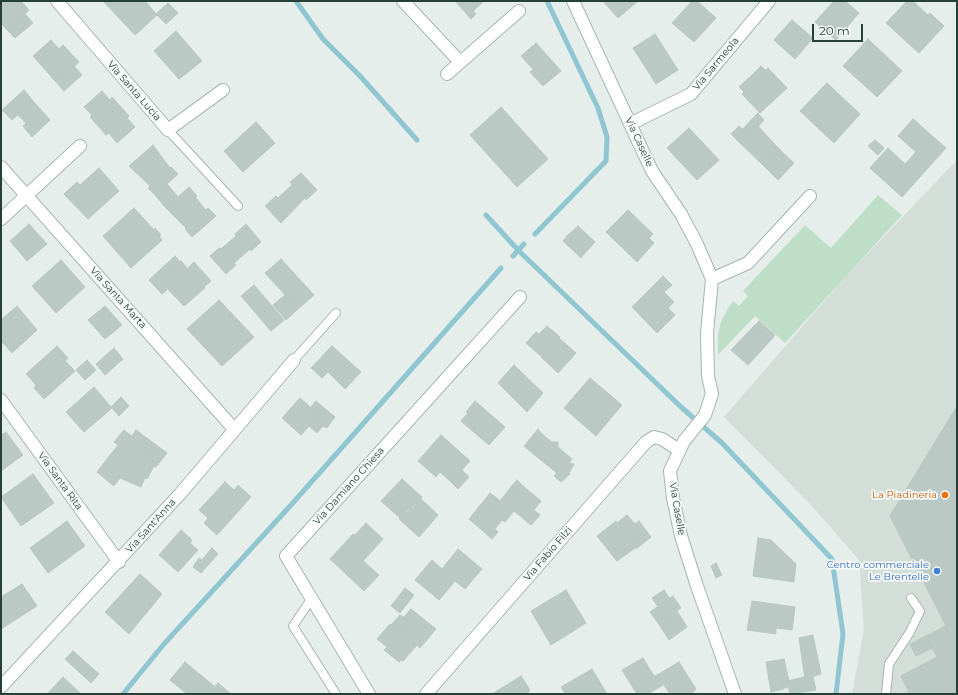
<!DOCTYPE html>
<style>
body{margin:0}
#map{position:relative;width:958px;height:695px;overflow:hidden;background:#e5eeea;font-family:Montserrat,sans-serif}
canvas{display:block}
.frame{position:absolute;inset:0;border:2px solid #244038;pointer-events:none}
.scale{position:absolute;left:812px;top:24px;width:51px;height:18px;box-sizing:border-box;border:2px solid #244038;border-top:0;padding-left:5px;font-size:12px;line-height:14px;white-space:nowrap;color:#244038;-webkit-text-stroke:3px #f6faf8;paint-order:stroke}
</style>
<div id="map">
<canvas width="958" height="695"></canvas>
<div class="frame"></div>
<div class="scale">20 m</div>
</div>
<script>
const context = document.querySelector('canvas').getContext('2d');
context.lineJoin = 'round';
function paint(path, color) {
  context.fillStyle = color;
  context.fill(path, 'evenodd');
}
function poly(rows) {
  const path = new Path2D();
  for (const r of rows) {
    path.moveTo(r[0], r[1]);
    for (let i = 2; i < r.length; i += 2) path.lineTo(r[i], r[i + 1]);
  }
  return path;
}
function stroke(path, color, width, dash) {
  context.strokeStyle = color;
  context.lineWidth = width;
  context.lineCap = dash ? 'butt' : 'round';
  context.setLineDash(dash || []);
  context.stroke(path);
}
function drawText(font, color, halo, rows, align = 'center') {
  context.font = font + ' Montserrat,sans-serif';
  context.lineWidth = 3.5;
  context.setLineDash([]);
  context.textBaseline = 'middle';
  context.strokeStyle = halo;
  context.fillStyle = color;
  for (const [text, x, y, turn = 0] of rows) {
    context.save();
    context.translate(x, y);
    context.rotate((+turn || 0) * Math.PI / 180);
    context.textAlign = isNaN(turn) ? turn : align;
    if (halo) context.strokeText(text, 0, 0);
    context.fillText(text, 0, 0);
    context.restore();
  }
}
paint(poly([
 [957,160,957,694,852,694,864,629,859,560,812,506,724,417,847,275]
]), '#d3ded9');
paint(poly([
 [878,195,902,215,785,343,755,316,718,355,718,334,721,322,728,308,733,301,739,306,748,296,743,291,805,225,831,248]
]), '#bfdec8');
stroke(poly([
 [296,1,323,39,360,76,417,140],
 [486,215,518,250,681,407,722,443,832,559,843,634,836,694],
 [535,234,606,161,607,137,598,108,547,1],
 [513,256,524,244],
 [123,694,164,644,291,505,501,268]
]), '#8fc6d1', 5);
const building = poly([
 [4,1,21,1,29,10,7,30,1,23,1,4,4,1],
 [106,1,145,1,157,15,135,35,104,2,106,1],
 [455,1,484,1,473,11,470,8,465,12,455,1],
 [603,1,638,1,618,18,603,1],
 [692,1,697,1,716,18,694,42,672,23,692,1],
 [834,1,845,1,859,13,836,40,815,22,834,1],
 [907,1,913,1,928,15,930,13,944,26,919,53,886,23,907,1],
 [168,3,178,13,166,24,156,14,168,3],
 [470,8,476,14,471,19,465,12,470,8],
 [25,14,33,23,15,38,7,30,25,14],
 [792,20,813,38,795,59,774,40,792,20],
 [176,31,202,61,179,79,154,51,176,31],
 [655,34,678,70,656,84,633,48,655,34],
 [868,39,902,71,877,97,843,66,868,39],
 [51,40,59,49,41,65,33,56,51,40],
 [536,43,561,71,543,86,530,72,533,69,521,56,536,43],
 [63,45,79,62,56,82,41,65,63,45],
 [74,66,82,75,64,91,56,82,74,66],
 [761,66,766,71,756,79,752,75,761,66],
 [768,68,787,88,760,113,742,94,768,68],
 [752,75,756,79,744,92,739,87,752,75],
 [827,83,860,114,834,143,800,111,827,83],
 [24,90,33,101,12,120,2,110,24,90],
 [102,91,110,100,112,97,129,116,127,118,135,127,117,143,109,133,106,135,90,117,92,115,84,107,102,91],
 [33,101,50,120,32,137,23,126,26,123,18,115,33,101],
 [501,107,548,159,517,187,470,135,501,107],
 [758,113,764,120,758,127,751,120,758,113],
 [913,119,946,148,902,197,870,168,888,148,905,164,916,152,898,136,913,119],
 [751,120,756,124,747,133,743,129,751,120],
 [256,122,275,143,243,172,224,151,256,122],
 [756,124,780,150,764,166,739,142,756,124],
 [739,126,747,133,739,142,731,134,739,126],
 [689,128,719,160,697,180,667,148,689,128],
 [875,140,884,148,878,155,868,146,875,140],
 [153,145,170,168,171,167,178,174,155,195,148,188,150,186,129,166,153,145],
 [780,150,794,163,778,180,764,166,780,150],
 [99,168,119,191,88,219,64,194,77,182,80,185,99,168],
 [301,173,317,190,306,200,305,198,281,223,265,206,276,196,278,198,292,185,290,182,301,173],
 [167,184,178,197,166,208,155,195,167,184],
 [189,187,197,196,195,197,206,210,208,208,216,216,192,237,185,229,186,228,166,208,189,187],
 [134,208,154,230,155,228,161,235,159,236,162,240,131,268,103,236,134,208],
 [628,210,653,234,637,251,611,227,628,210],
 [29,224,47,244,27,261,10,241,29,224],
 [246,224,261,242,251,251,250,249,234,263,236,265,226,274,210,256,219,248,221,249,236,236,235,234,246,224],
 [578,226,595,242,585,253,567,236,578,226],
 [611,227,637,251,649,238,654,243,637,262,606,232,611,227],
 [567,236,585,253,581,258,563,241,567,236],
 [175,256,180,262,159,280,167,290,162,294,149,280,175,256],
 [281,259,314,295,298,309,265,273,281,259],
 [61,260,85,287,56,313,32,286,61,260],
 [181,261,205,288,184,306,159,280,181,261],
 [194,262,211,281,204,287,188,268,194,262],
 [663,276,672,285,664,292,674,302,668,308,675,315,657,333,632,307,663,276],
 [254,285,284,320,271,331,241,296,254,285],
 [285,295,298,309,286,320,273,305,285,295],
 [219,300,254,337,222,366,187,329,219,300],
 [17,306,37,330,12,353,1,341,1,320,17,306],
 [105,306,122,325,105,339,88,320,105,306],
 [759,321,775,335,771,340,754,326,759,321],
 [547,326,560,337,542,357,526,343,536,332,539,334,547,326],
 [754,326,771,340,748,365,731,350,754,326],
 [559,338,576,353,558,373,541,357,559,338],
 [57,346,68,358,65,361,75,371,44,399,34,388,36,385,26,374,57,346],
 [332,346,361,372,345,389,328,372,322,378,311,368,332,346],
 [114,348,123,359,105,375,96,364,114,348],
 [87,360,96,370,85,380,76,370,87,360],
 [514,365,543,393,527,412,498,383,514,365],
 [590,378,622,405,596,436,564,408,590,378],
 [94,387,112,408,84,432,66,412,94,387],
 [121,397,129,406,119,416,111,407,121,397],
 [300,398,319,415,301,435,282,418,300,398],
 [316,401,335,417,327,428,323,426,317,433,309,426,319,415,311,407,316,401],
 [475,401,505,427,489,445,461,421,468,413,466,412,475,401],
 [957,406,957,694,910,694,901,676,937,657,926,636,946,626,890,516,957,406],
 [538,429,544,436,531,452,524,446,538,429],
 [124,430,155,455,141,487,120,478,114,486,97,472,118,445,114,442,124,430],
 [136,430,167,453,156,467,154,466,147,479,145,478,155,455,132,436,136,430],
 [6,432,23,455,1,471,1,435,6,432],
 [441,435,470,461,451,482,440,472,436,477,418,461,441,435],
 [544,436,552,442,558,442,558,447,572,459,569,463,574,464,569,473,570,474,561,482,554,476,557,473,531,452,544,436],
 [462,470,469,477,458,489,451,482,462,470],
 [33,474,54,503,21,526,1,497,33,474],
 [402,479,422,497,413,508,408,509,400,518,381,501,402,479],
 [517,480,524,487,518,493,511,487,517,480],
 [225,482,234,490,238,485,251,497,217,535,204,523,208,518,199,510,225,482],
 [511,487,518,493,507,507,500,501,511,487],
 [524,487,541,501,534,510,540,515,531,525,508,506,524,487],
 [490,493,498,499,476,525,469,519,490,493],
 [421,499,438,515,419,537,399,519,421,499],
 [498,499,514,511,505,522,502,520,495,529,498,532,492,539,476,525,498,499],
 [627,515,645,535,636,543,638,546,617,561,597,536,616,521,617,523,627,515],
 [67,521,85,546,48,573,30,548,67,521],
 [639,521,651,537,636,549,638,546,636,543,645,535,635,524,639,521],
 [366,523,383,539,363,561,379,575,364,591,330,559,353,534,355,535,366,523],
 [181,530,192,540,190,543,198,550,178,572,159,555,181,530],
 [758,538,771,540,796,564,794,582,753,576,758,538],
 [212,548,218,554,201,573,193,567,199,558,202,560,212,548],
 [458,549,482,569,465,589,455,581,439,600,415,580,432,560,442,569,458,549],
 [716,563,722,575,716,578,711,566,716,563],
 [140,574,162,594,129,634,105,612,140,574],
 [22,584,37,606,1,629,1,597,22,584],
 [405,588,414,595,400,613,391,606,405,588],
 [566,590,586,623,551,645,531,611,566,590],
 [664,590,670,599,658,607,652,598,664,590],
 [673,596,681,608,658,623,650,612,673,596],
 [752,601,795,607,792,630,776,628,776,634,747,630,752,601],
 [411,609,436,629,420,648,417,645,403,661,401,660,399,662,384,650,387,647,377,639,390,624,398,631,408,620,404,617,411,609],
 [677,611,687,627,669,640,658,623,677,611],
 [400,615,408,620,398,631,391,625,400,615],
 [813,635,821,674,805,679,799,638,813,635],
 [926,636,932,648,916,656,910,644,926,636],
 [73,651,99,674,91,683,65,659,73,651],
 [643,658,654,676,657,675,663,685,648,694,637,694,622,670,643,658],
 [784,659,789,681,787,681,788,687,784,688,779,660,784,659],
 [779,660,784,689,771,692,766,662,779,660],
 [185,662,214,686,208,694,187,694,170,680,185,662],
 [679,662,696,689,691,694,670,694,657,675,679,662],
 [592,669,607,694,565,694,561,687,592,669],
 [521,676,530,690,528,692,529,694,492,694,521,676],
 [63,677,80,693,80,694,47,694,63,677],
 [804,677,805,679,813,677,816,690,790,694,787,681,804,677],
 [218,683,231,694,208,694,218,683]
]);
paint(building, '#bac9c3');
stroke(building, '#b8c7c1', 1);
const lane = poly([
 [168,130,238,206],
 [294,360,336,313],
 [312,598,293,626,336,694],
 [886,694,889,664,910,632,920,611,911,598]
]);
const street = poly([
 [57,1,168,130,223,90],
 [403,1,460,62],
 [573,1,652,171,681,214,697,244,712,279,707,333,708,376,712,394,705,415,684,441,670,471,673,498,681,536,697,586,735,694],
 [447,74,519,11],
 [630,124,691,94,769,1],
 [1,167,234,429],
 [1,219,80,146],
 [712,279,748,263,810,196],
 [1,400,119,562],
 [1,687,180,494,294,360],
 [369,694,286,556,520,297],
 [426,694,646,442,654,437,662,439,679,450]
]);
stroke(lane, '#a7b6b1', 10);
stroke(street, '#a7b6b1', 14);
stroke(lane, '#fff', 8);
stroke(street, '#fff', 12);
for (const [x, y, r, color] of [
 [945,495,4,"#e8710a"],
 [937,571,4,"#3f7fe0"]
]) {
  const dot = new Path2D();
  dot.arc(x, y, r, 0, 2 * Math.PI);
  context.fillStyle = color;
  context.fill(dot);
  stroke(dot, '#f6faf8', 1.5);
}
drawText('10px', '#244038', '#f6faf8', [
 ["Via Sarmeola",716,64,-50],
 ["Via Santa Lucia",134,91,49],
 ["Via Caselle",639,142,65],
 ["Via Santa Marta",118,298,48],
 ["Via Santa Rita",60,481,54],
 ["Via Damiano Chiesa",349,486,-48],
 ["Via Caselle",677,509,80],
 ["Via Sant'Anna",151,526,-48],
 ["Via Fabio Filzi",548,554,-49]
]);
drawText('10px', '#c56008', '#f6faf8', [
 ["La Piadineria",937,495]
], 'right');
drawText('10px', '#366cbe', '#f6faf8', [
 ["Centro commerciale",929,565],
 ["Le Brentelle",929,577]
], 'right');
</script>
